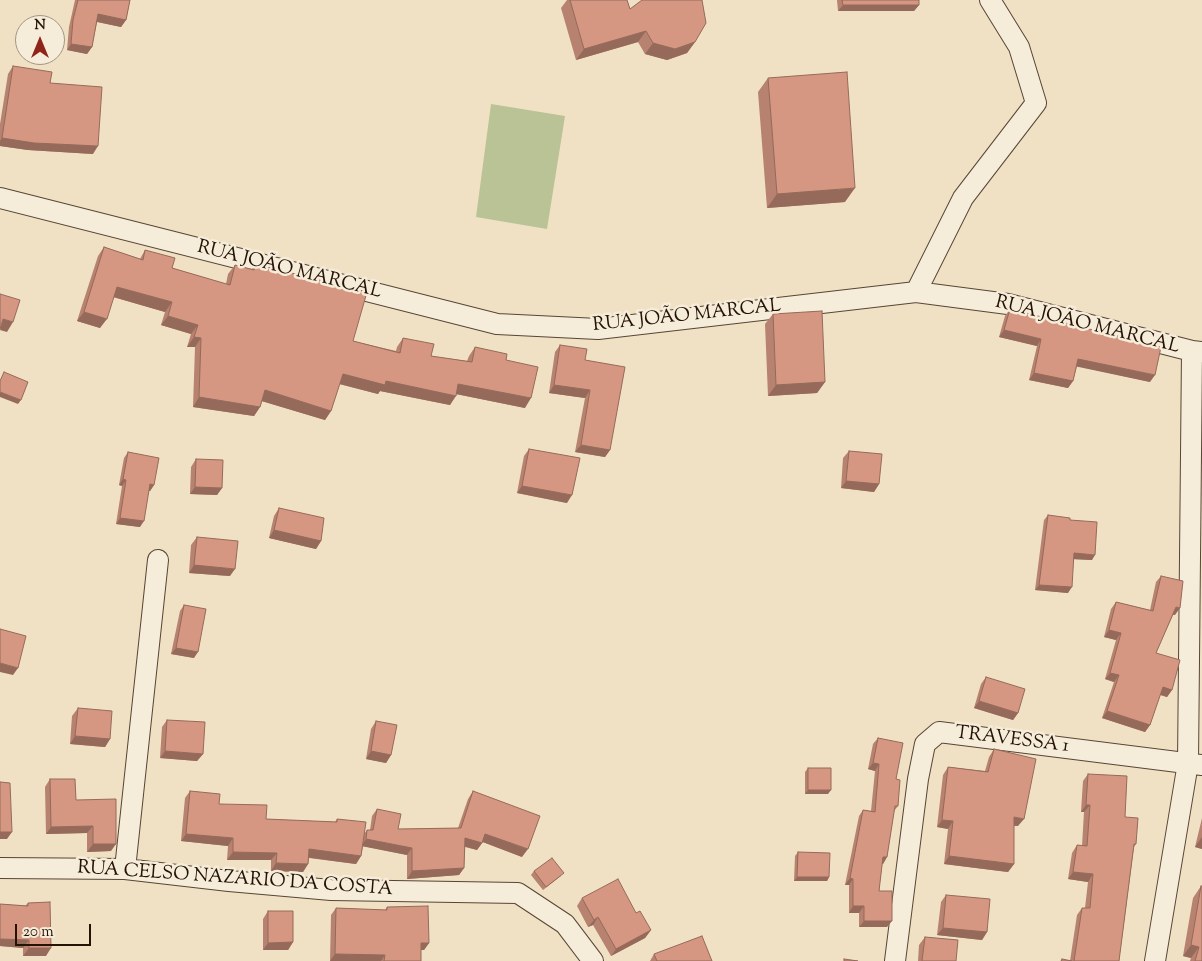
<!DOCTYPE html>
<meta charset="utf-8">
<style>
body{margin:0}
#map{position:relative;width:1202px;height:961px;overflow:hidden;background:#f0e1c4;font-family:"Sorts Mill Goudy",serif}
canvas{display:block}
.north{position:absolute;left:15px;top:15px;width:50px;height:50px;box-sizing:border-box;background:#f5ecd9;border:1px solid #a19584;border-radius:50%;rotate:0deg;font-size:14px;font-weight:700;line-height:20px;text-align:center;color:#241205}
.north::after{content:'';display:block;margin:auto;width:18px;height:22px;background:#8f2418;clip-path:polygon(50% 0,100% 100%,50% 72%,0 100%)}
.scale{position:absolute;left:15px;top:924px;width:76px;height:22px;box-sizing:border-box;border:2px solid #241205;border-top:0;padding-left:6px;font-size:15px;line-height:18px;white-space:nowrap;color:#241205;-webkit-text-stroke:4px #f5ecd9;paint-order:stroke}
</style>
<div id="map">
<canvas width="1202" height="961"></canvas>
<div class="north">N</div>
<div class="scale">20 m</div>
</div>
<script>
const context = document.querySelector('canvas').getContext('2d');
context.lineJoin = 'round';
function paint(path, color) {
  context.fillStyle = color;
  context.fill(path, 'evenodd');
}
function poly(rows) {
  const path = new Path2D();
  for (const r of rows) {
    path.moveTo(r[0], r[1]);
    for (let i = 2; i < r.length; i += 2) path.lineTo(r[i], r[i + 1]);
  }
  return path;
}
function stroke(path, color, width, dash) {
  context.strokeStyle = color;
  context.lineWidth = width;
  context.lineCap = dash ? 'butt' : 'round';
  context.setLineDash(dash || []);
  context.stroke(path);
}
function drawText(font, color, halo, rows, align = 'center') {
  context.font = font + ' "Sorts Mill Goudy",serif';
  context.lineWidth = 5;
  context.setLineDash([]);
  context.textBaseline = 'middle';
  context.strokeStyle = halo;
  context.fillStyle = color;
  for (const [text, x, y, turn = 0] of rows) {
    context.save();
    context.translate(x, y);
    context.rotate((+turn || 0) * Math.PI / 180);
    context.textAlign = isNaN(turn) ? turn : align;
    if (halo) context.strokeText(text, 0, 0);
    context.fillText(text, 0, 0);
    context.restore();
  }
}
paint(poly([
 [491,104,565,116,547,229,476,217]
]), '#b9c395');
const minor = poly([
 [0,198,497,324,598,329,916,292,1008,304,1192,351,1202,352],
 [916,292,963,198,1036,103,1019,47,990,0],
 [0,868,125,869,229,881,331,890,518,893,565,924,593,961],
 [125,869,158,560],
 [895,961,918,779,925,744,939,732,1202,765],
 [1155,961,1188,763,1192,351]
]);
stroke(minor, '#574635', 22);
stroke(minor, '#f5ecd9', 20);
paint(poly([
 [75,0,130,0,126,20,121,27,97,22,92,47,87,54,67,50,69,27],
 [567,0,627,0,630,9,695,42,687,53,667,60,645,54,638,42,576,60,561,8],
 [837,0,919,0,919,5,914,11,838,11],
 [13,66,50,83,93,154,28,150,0,146,0,124,8,74],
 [768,78,845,202,767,208,758,92],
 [104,247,140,259,145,250,172,268,226,284,228,274,235,265,252,269,256,264,353,341,396,351,397,347,403,338,431,356,467,361,469,356,475,347,506,360,525,408,456,394,450,405,380,391,378,394,339,384,331,411,325,420,262,401,260,407,254,416,193,407,195,347,187,347,191,334,161,325,165,312,113,297,100,328,77,321,98,256],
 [1010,309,1150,382,1077,366,1073,381,1068,388,1029,380,1037,346,999,337,1005,316],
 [773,314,825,382,817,393,768,396,765,324],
 [560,345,585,360,610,450,605,457,575,452,585,398,549,393,555,352],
 [529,449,567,503,517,493,524,456],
 [849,451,879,484,874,492,841,488,843,458],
 [128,452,154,485,150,491,149,491,140,527,116,524,122,486,119,485,124,458],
 [196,459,222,488,217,495,190,494,191,467],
 [279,508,321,541,316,549,269,538,274,516],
 [1048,515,1070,520,1092,560,1074,559,1068,593,1035,590,1044,520],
 [197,537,230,576,189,573,191,545],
 [1161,576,1175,615,1173,615,1156,653,1172,690,1167,697,1160,695,1150,725,1145,732,1102,718,1114,682,1105,679,1116,640,1104,637,1111,609,1116,602,1150,610,1156,582],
 [184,605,194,658,171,654,180,611],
 [986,677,1018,713,1013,720,974,708,981,684],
 [78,708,110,739,105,747,70,744,72,716],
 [167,720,203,754,197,761,160,758,162,727],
 [376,721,391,755,386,763,366,759,371,729],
 [878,738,896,779,898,806,894,811,887,857,883,864,882,864,879,891,887,927,859,927,859,913,849,913,849,885,845,885,859,816,863,810,871,811,875,771,868,769,873,744],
 [994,749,1018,826,1014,826,1014,864,1008,872,944,864,948,829,937,827,943,775,948,767,985,771,989,757],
 [808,768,828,794,805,794,805,772],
 [1088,774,1125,817,1136,844,1134,847,1119,961,1061,961,1062,959,1070,961,1077,915,1082,908,1085,908,1088,882,1068,879,1072,853,1077,845,1082,846,1084,812,1081,812,1083,781],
 [50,779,76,800,111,851,87,852,87,833,46,834,45,787],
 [190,791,219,804,266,819,335,822,337,819,364,834,367,830,370,830,372,816,377,809,398,829,458,828,468,799,473,791,522,857,483,842,477,850,465,847,464,868,459,875,407,879,407,855,363,846,361,856,356,864,309,858,308,864,303,872,271,871,271,860,227,860,228,846,181,841,185,798],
 [1202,818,1202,849,1195,847],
 [798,852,829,877,827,881,794,881,795,856],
 [534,871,561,876,543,890,531,875],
 [1201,886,1202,961,1190,961,1191,958,1183,956,1193,898],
 [946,895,987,932,982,940,937,935,941,902],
 [582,898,636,913,651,930,645,938,611,956,593,925,588,927,577,906],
 [28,903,46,956,23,956,23,948,0,946,0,904,25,906],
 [387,907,429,943,424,950,421,950,421,961,330,961,331,915,336,908,385,910],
 [268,911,293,942,288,950,263,950,263,919],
 [925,937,956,961,918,961,919,945],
 [654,954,712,961,650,961]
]), '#b7826f');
paint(poly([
 [843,5,919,5,914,11,838,11],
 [98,14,126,20,121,27,93,21],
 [646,31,638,42,576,60,584,49],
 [695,42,687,53,667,60,645,54,653,43],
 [71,44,92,47,87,54,67,50],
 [2,138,98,146,93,154,28,150,0,146,0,141],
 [855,188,845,202,767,208,777,194],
 [117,287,172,302,165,312,110,296],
 [84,312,107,319,100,328,77,321],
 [168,316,198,325,191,334,161,325],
 [3,319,13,322,7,332,0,330],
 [1004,330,1041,339,1037,346,999,337],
 [194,337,201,338,195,347,187,347],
 [1078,359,1155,375,1150,382,1074,366],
 [1034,373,1073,381,1068,388,1029,380],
 [343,374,386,381,456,396,450,405,380,391,378,394,336,383],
 [825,382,817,393,768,396,776,385],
 [458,384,531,398,525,408,451,393],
 [554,385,590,390,585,398,549,393],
 [265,390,331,411,325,420,258,400],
 [0,392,21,400,18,404,0,397],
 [199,397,260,407,254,416,193,407],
 [581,445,610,450,605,457,575,452],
 [123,479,126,480,122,486,119,485],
 [846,481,879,484,874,492,841,488],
 [150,484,154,485,150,491,145,490],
 [522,486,572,495,567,503,517,493],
 [195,487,222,488,217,495,190,494],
 [120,518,144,521,140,527,116,524],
 [274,530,321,541,316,549,269,538],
 [1074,553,1095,555,1092,560,1070,559],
 [194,565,235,569,230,576,189,573],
 [1039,585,1072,587,1068,593,1035,590],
 [1176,607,1180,608,1175,615,1171,614],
 [1109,630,1121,633,1116,640,1104,637],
 [176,648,198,652,194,658,171,654],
 [0,663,18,668,13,675,0,672],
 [1110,673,1119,675,1114,682,1105,679],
 [1163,687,1172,690,1167,697,1158,694],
 [979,701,1018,713,1013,720,974,708],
 [1107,711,1150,725,1145,732,1102,718],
 [75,736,110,739,105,747,70,744],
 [165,751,203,754,197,761,160,758],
 [371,751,391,755,386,763,366,759],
 [873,763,879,764,875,771,868,769],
 [808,790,831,790,828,794,805,794],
 [1086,805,1090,805,1084,812,1081,812],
 [1014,817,1024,819,1018,826,1008,825],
 [942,820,953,821,948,829,937,827],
 [93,826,87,833,46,834,51,827],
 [0,832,12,832,7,839,0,839],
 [186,834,233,838,228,846,181,841],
 [485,834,528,849,522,857,480,841],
 [1202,837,1202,849,1195,847],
 [465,838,482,843,477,850,460,845],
 [366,839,412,848,407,855,361,846],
 [93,844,116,844,111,851,87,852],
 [309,849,361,856,356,864,304,857],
 [233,852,277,853,271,860,227,860],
 [949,856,1014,864,1008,872,944,864],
 [883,857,887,857,883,864,878,863],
 [276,863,308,864,303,872,271,871],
 [464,868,459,875,407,879,412,871],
 [1073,872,1093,874,1088,882,1068,879],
 [797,877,829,877,827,881,794,881],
 [850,878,853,879,849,885,845,885],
 [853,906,864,906,859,913,849,913],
 [598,917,593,925,588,927,594,920],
 [864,921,892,921,887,927,859,927],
 [943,928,987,932,982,940,937,935],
 [651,930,645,938,611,956,616,949],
 [0,939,29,940,23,948,0,946],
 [293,942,288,950,263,950,268,943],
 [421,943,429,943,424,950,416,950],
 [1191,945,1199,947,1191,958,1183,956],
 [29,948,51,948,46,956,23,956],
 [335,954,385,955,381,961,330,961]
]), '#956a5a');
const building = poly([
 [78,0,130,0,126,20,98,14,92,47,71,44,73,20,78,0],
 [570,0,627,0,630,9,642,0,702,0,706,23,695,42,675,49,653,43,646,31,584,49,570,0],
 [842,0,919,0,919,5,843,5,842,0],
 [13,66,52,72,50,83,102,87,98,146,34,143,2,138,13,66],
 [847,72,855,188,777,194,768,78,847,72],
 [104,247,143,260,145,250,175,258,172,268,230,285,235,265,254,270,256,264,367,292,353,341,400,353,403,338,434,344,431,356,472,362,475,347,507,354,506,360,538,367,531,398,458,384,456,396,386,381,385,385,343,374,331,411,265,390,260,407,199,397,201,338,194,337,198,325,168,316,172,302,117,287,107,319,84,312,104,247],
 [0,294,20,300,13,322,3,319,0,329,0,294],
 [1010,309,1161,347,1155,375,1078,359,1073,381,1034,373,1041,339,1004,330,1010,309],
 [822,311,825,382,776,385,773,314,822,311],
 [560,345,587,349,585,360,625,367,610,450,581,445,590,390,554,385,560,345],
 [4,372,28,382,21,400,0,392,0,381,4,372],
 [529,449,580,458,572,495,522,486,529,449],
 [849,451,882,454,879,484,846,481,849,451],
 [128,452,159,458,154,485,150,484,144,521,120,518,126,480,123,479,128,452],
 [196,459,223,460,222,488,195,487,196,459],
 [279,508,324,518,321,541,274,530,279,508],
 [1048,515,1070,518,1070,520,1097,522,1095,555,1074,553,1072,587,1039,585,1048,515],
 [197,537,238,541,235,569,194,565,197,537],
 [1161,576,1183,581,1180,608,1176,607,1156,653,1180,660,1172,690,1163,687,1150,725,1107,711,1119,675,1110,673,1121,633,1109,630,1116,602,1153,611,1161,576],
 [184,605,206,609,198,652,176,648,184,605],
 [0,629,26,636,18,668,0,663,0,629],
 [986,677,1025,689,1018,713,979,701,986,677],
 [78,708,112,711,110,739,75,736,78,708],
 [167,720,205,722,203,754,165,751,167,720],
 [376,721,397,725,391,755,371,751,376,721],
 [878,738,903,743,896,779,900,780,898,806,895,806,887,857,883,857,879,891,892,891,892,921,864,921,864,906,853,906,853,879,850,878,863,810,875,812,879,764,873,763,878,738],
 [994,749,1036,759,1024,819,1014,817,1014,864,949,856,953,821,942,820,948,767,988,772,994,749],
 [808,768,831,768,831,790,808,790,808,768],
 [1088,774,1127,776,1125,817,1138,818,1136,844,1134,844,1119,961,1074,961,1082,908,1090,908,1093,874,1073,872,1077,845,1087,846,1090,805,1086,805,1088,774],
 [50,779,75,779,76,800,116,799,116,844,93,844,93,826,51,827,50,779],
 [0,782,10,783,12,832,0,832,0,782],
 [190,791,220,794,219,804,267,805,266,819,337,822,337,819,366,822,361,856,309,849,308,864,276,863,277,853,233,852,233,838,186,834,190,791],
 [473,791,540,816,528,849,485,834,482,843,465,838,464,868,412,871,412,848,366,839,367,830,373,830,377,809,401,814,398,829,461,828,473,791],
 [798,852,830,853,829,877,797,877,798,852],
 [552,858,564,873,546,887,534,871,552,858],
 [618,879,636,913,640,911,651,930,616,949,598,917,594,920,582,898,618,879],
 [1201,886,1202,886,1202,961,1195,961,1199,947,1191,945,1201,886],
 [946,895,990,899,987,932,943,928,946,895],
 [50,902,51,948,29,948,29,940,0,939,0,904,28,906,28,903,50,902],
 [428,906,429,943,421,943,421,961,384,961,385,955,335,954,336,908,387,910,387,907,428,906],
 [268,911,293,911,293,942,268,943,268,911],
 [702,936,712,961,657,961,654,954,702,936],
 [925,937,958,940,956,961,922,961,925,937],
 [844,959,858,961,844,961,844,959],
 [1062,959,1072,961,1061,961,1062,959]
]);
paint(building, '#d59781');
stroke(building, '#956a5a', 1);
drawText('19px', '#241205', '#f5ecd9', [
 ["RUA JOÃO MARCAL",289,271,14],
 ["RUA JOÃO MARCAL",687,317,-6],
 ["RUA JOÃO MARCAL",1087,326,14],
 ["TRAVESSA 1",1012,741,7],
 ["RUA CELSO NAZARIO DA COSTA",235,880,4]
]);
</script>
